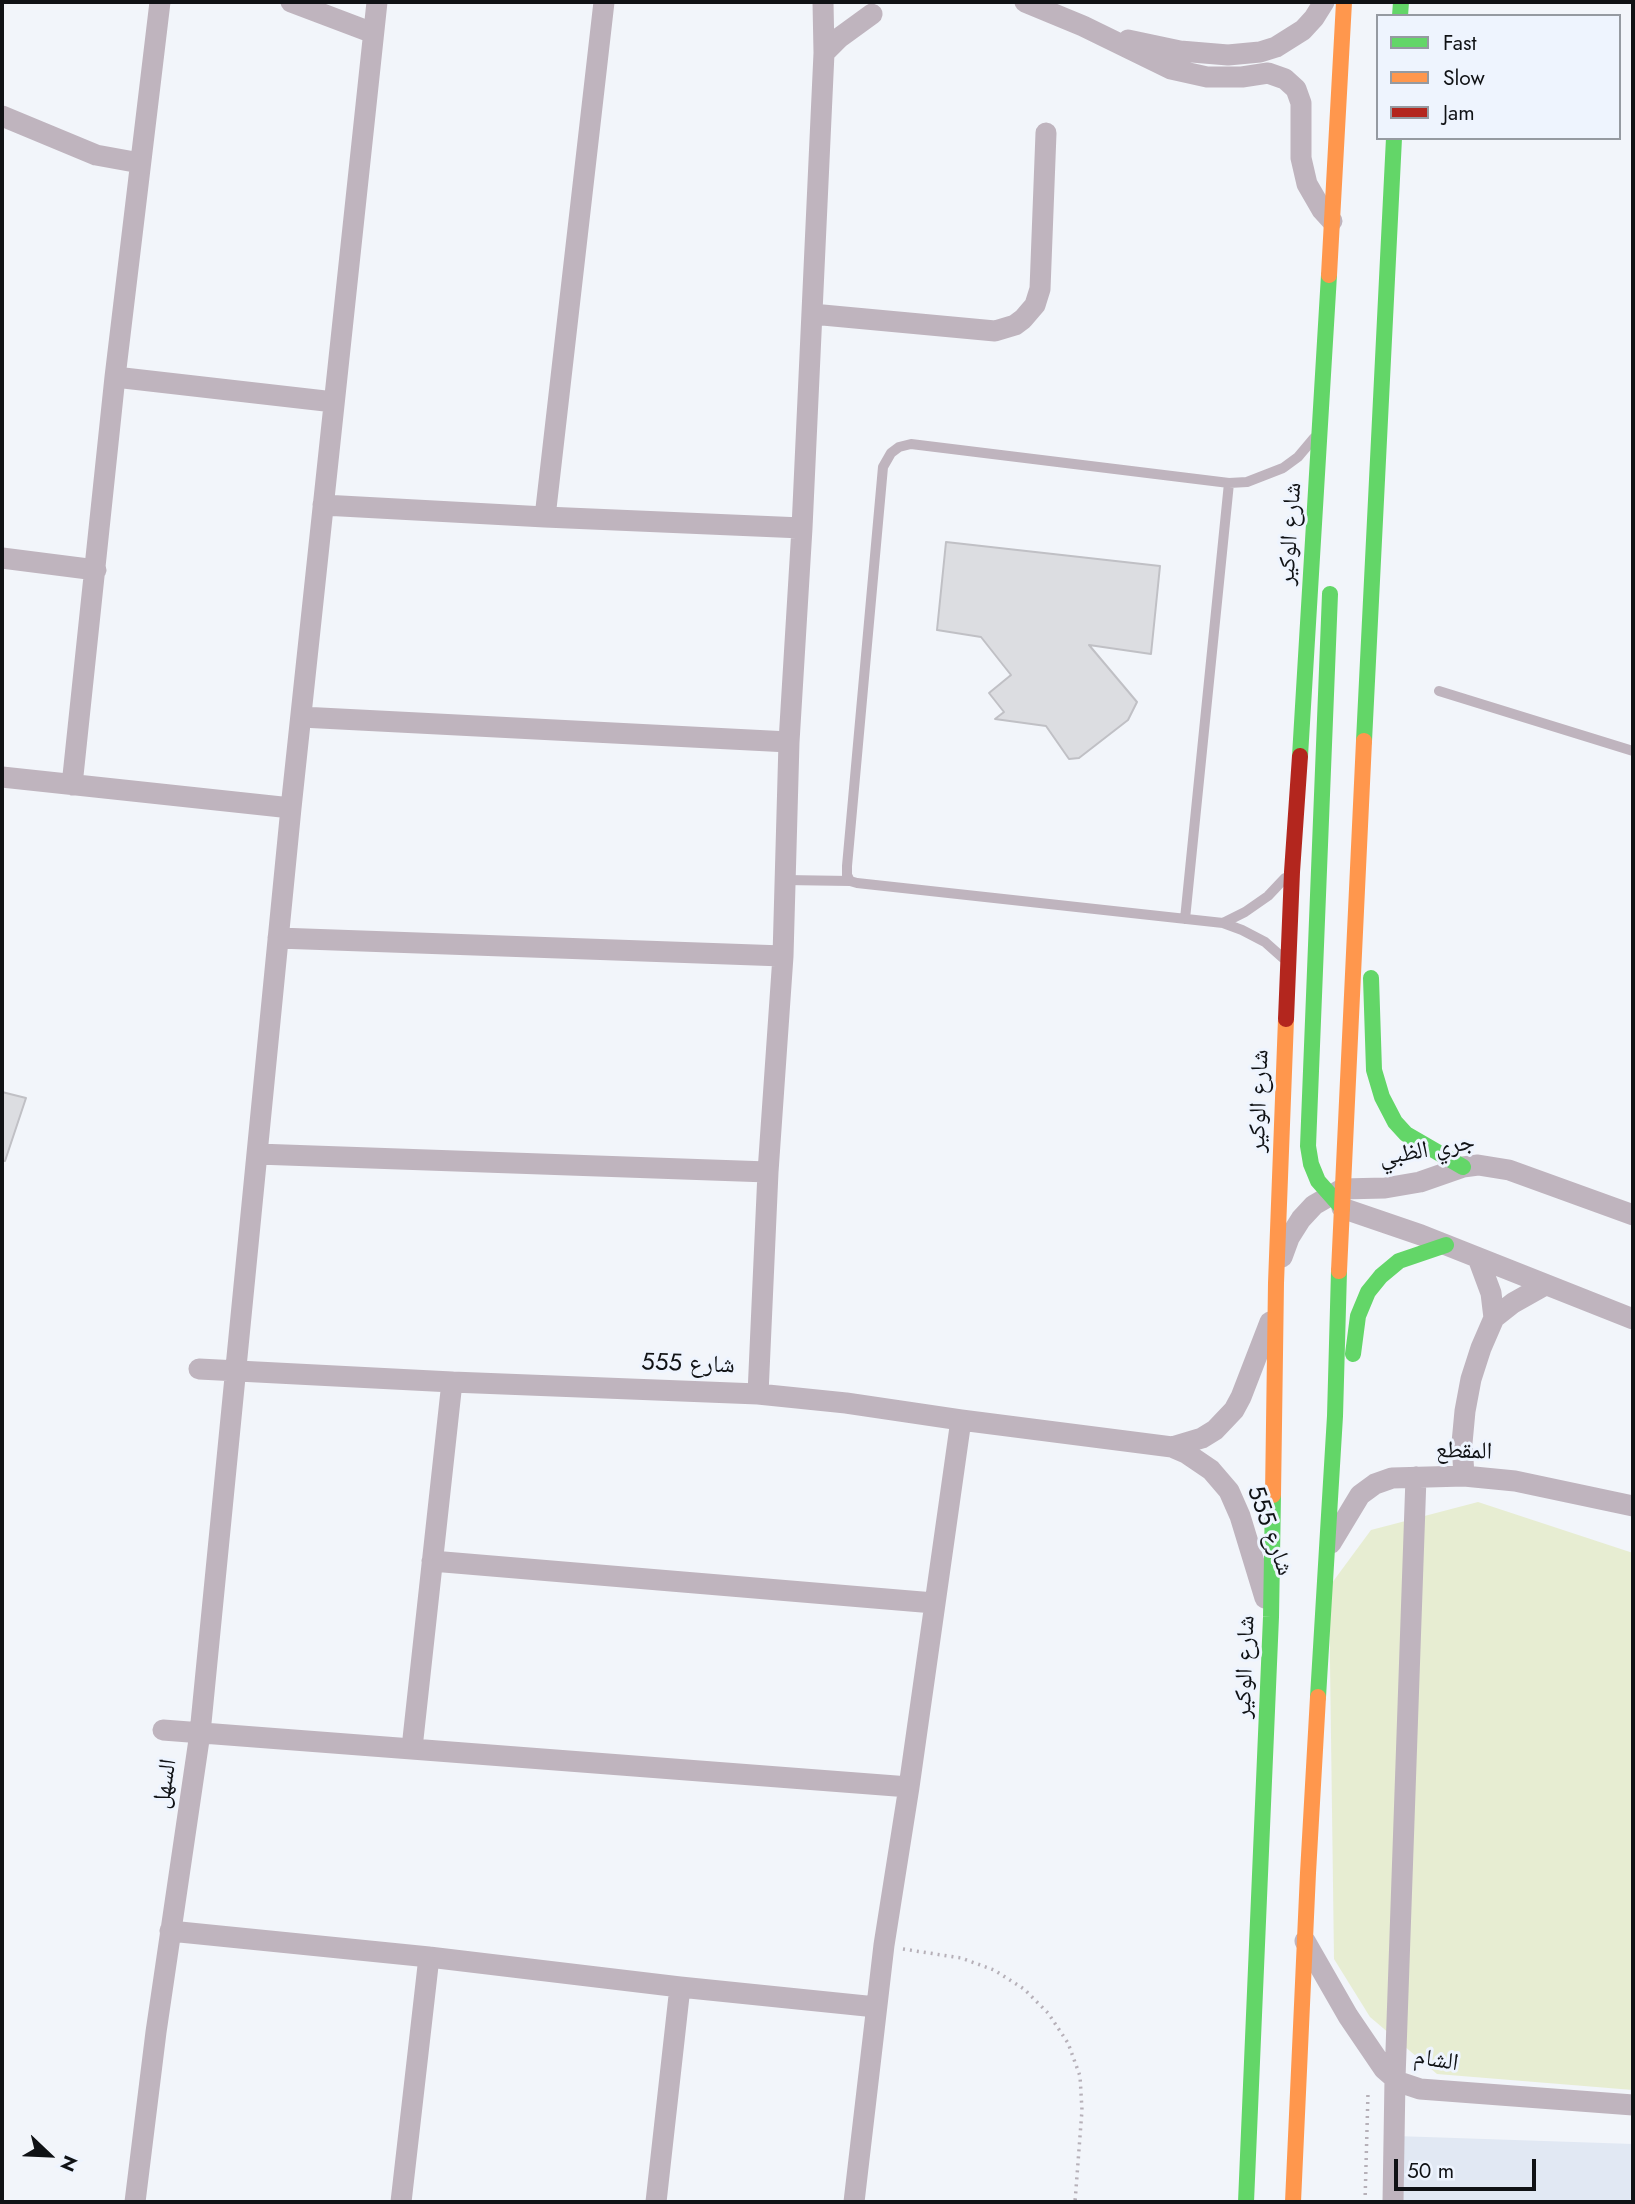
<!DOCTYPE html>
<meta charset="utf-8">
<style>
body{margin:0}
#map{position:relative;width:1635px;height:2204px;overflow:hidden;background:#f2f5fa;font-family:Jost,sans-serif}
canvas{display:block}
.frame{position:absolute;inset:0;border:4px solid #101215;pointer-events:none}
.legend{position:absolute;left:1376px;top:14px;width:245px;height:126px;box-sizing:border-box;background:#eef4fe;border:2px solid #959aa1;margin:0;padding:9px 12px;list-style:none;font-size:21px;color:#101215}
.legend li{display:flex;align-items:center;gap:14px;height:35px}
.legend b{width:35px;border:2px solid #959aa1}
.north{position:absolute;left:14px;top:2120px;width:70px;height:70px;-webkit-text-stroke:5px #eef4fe;paint-order:stroke;rotate:113deg;font-size:19px;font-weight:700;line-height:28px;text-align:center;color:#101215}
.north::after{content:'';display:block;margin:auto;width:24px;height:32px;background:#101215;clip-path:polygon(50% 0,100% 100%,50% 72%,0 100%)}
.scale{position:absolute;left:1394px;top:2159px;width:142px;height:32px;box-sizing:border-box;border:4px solid #101215;border-top:0;padding-left:9px;font-size:21px;line-height:24px;white-space:nowrap;color:#101215;-webkit-text-stroke:5px #eef4fe;paint-order:stroke}
</style>
<div id="map">
<canvas width="1635" height="2204"></canvas>
<div class="frame"></div>
<ul class="legend">
<li><b style="height:9px;background:#63d668"></b>Fast</li>
<li><b style="height:9px;background:#ff974d"></b>Slow</li>
<li><b style="height:9px;background:#b3261e"></b>Jam</li>
</ul>
<div class="north">N</div>
<div class="scale">50 m</div>
</div>
<script>
const context = document.querySelector('canvas').getContext('2d');
context.lineJoin = 'round';
function paint(path, color) {
  context.fillStyle = color;
  context.fill(path, 'evenodd');
}
function poly(rows) {
  const path = new Path2D();
  for (const r of rows) {
    path.moveTo(r[0], r[1]);
    for (let i = 2; i < r.length; i += 2) path.lineTo(r[i], r[i + 1]);
  }
  return path;
}
function stroke(path, color, width, dash) {
  context.strokeStyle = color;
  context.lineWidth = width;
  context.lineCap = dash ? 'butt' : 'round';
  context.setLineDash(dash || []);
  context.stroke(path);
}
function drawText(font, color, halo, rows, align = 'center') {
  context.font = font + ' Jost,"Noto Naskh Arabic",sans-serif';
  context.lineWidth = 6;
  context.setLineDash([]);
  context.textBaseline = 'middle';
  context.strokeStyle = halo;
  context.fillStyle = color;
  for (const [text, x, y, turn = 0] of rows) {
    context.save();
    context.translate(x, y);
    context.rotate((+turn || 0) * Math.PI / 180);
    context.textAlign = isNaN(turn) ? turn : align;
    if (halo) context.strokeText(text, 0, 0);
    context.fillText(text, 0, 0);
    context.restore();
  }
}
paint(poly([
 [1396,2136,1633,2144,1633,2202,1393,2202]
]), '#e1e8f3');
paint(poly([
 [1478,1502,1633,1553,1633,2090,1437,2074,1370,2017,1334,1959,1329,1587,1371,1530]
]), '#e7edd2');
const building = poly([
 [946,542,1160,566,1151,654,1089,645,1137,702,1128,720,1079,758,1069,759,1046,726,995,719,1004,712,989,693,1011,675,981,637,937,630,946,542],
 [2,1092,26,1098,5,1161,2,1161,2,1092]
]);
paint(building, '#dcdde1');
stroke(building, '#c0c0c5', 2);
stroke(poly([
 [903,1949,961,1958,994,1970,1024,1989,1048,2013,1068,2043,1080,2076,1082,2110,1075,2202],
 [1365,2202,1368,2093]
]), '#b6b0b8', 3.5, [2, 5]);
stroke(poly([
 [1439,691,1633,751],
 [785,880,850,881],
 [1185,919,1229,483],
 [1223,923,1245,912,1268,896,1285,878],
 [1283,958,1265,942,1242,930,1223,923,857,883,850,881,847,875,847,866,883,467,891,453,899,447,911,444,1229,483,1247,482,1283,468,1298,457,1314,438]
]), '#bfb4be', 10);
stroke(poly([
 [291,2,373,33],
 [1025,2,1083,26,1171,69,1207,77,1242,77,1268,73,1285,79,1296,89,1301,103,1301,158,1307,184,1322,210,1332,221],
 [1128,40,1180,51,1228,55,1260,52,1276,47,1303,30,1314,18,1324,2],
 [824,53,839,38,872,14],
 [2,116,96,155,140,163],
 [812,314,995,331,1015,325,1023,319,1035,305,1040,289,1046,133],
 [115,377,334,402],
 [323,505,545,517,802,528],
 [545,517,604,2],
 [2,558,96,570],
 [301,717,789,742],
 [2,777,291,808],
 [72,785,115,377,160,2],
 [278,938,783,956],
 [257,1154,768,1172],
 [1342,1208,1421,1235,1633,1319],
 [1282,1257,1289,1238,1301,1219,1314,1205,1342,1189,1385,1188,1420,1182,1463,1167,1478,1165,1509,1170,1633,1215],
 [1478,1258,1491,1293,1494,1318],
 [199,1369,452,1382,758,1394,846,1403,961,1420,1172,1447,1186,1453,1211,1470,1229,1491,1240,1516,1265,1598],
 [758,1394,768,1172,783,956,789,742,802,528,824,53,823,2],
 [1172,1447,1202,1438,1215,1430,1234,1410,1241,1397,1270,1322],
 [1464,1476,1462,1443,1465,1411,1471,1379,1481,1348,1494,1318,1513,1303,1545,1285],
 [1331,1543,1360,1495,1375,1484,1392,1478,1464,1476,1515,1481,1633,1506],
 [432,1561,934,1603],
 [163,1730,909,1787],
 [412,1748,452,1382],
 [170,1931,429,1957,680,1987,876,2007],
 [1305,1941,1348,2016,1384,2069,1399,2082,1420,2089,1633,2105],
 [135,2202,156,2032,200,1733,291,808,377,2],
 [401,2202,429,1957],
 [656,2202,680,1987],
 [854,2202,884,1945,909,1787,961,1420],
 [1393,2202,1395,2079,1416,1477]
]), '#bfb4be', 21);
stroke(poly([
 [1400,16,1401,2],
 [1330,594,1308,1146,1311,1164,1318,1181,1342,1208],
 [1364,741,1394,138],
 [1300,756,1329,275],
 [1371,978,1374,1070,1382,1097,1395,1122,1406,1134,1463,1167],
 [1353,1354,1358,1316,1368,1292,1381,1276,1399,1261,1446,1245],
 [1318,1697,1335,1416,1339,1271],
 [1246,2202,1271,1617,1273,1495]
]), '#63d668', 16);
stroke(poly([
 [1329,275,1344,2],
 [1339,1271,1364,741],
 [1273,1495,1276,1283,1286,1019],
 [1293,2202,1308,1873,1318,1697]
]), '#ff974d', 16);
stroke(poly([
 [1286,1019,1292,872,1300,756]
]), '#b3261e', 16);
drawText('24px', '#101215', '#eef4fe', [
 ["شارع الوكير",1291,534,-86],
 ["شارع الوكير",1260,1101,-88],
 ["جري الظبي",1427,1151,-10],
 ["شارع 555",688,1365,2],
 ["المقطع",1464,1452,2],
 ["شارع 555",1269,1531,70],
 ["شارع الوكير",1246,1667,-88],
 ["السهل",166,1784,-81],
 ["الشام",1436,2061,9]
]);
</script>
